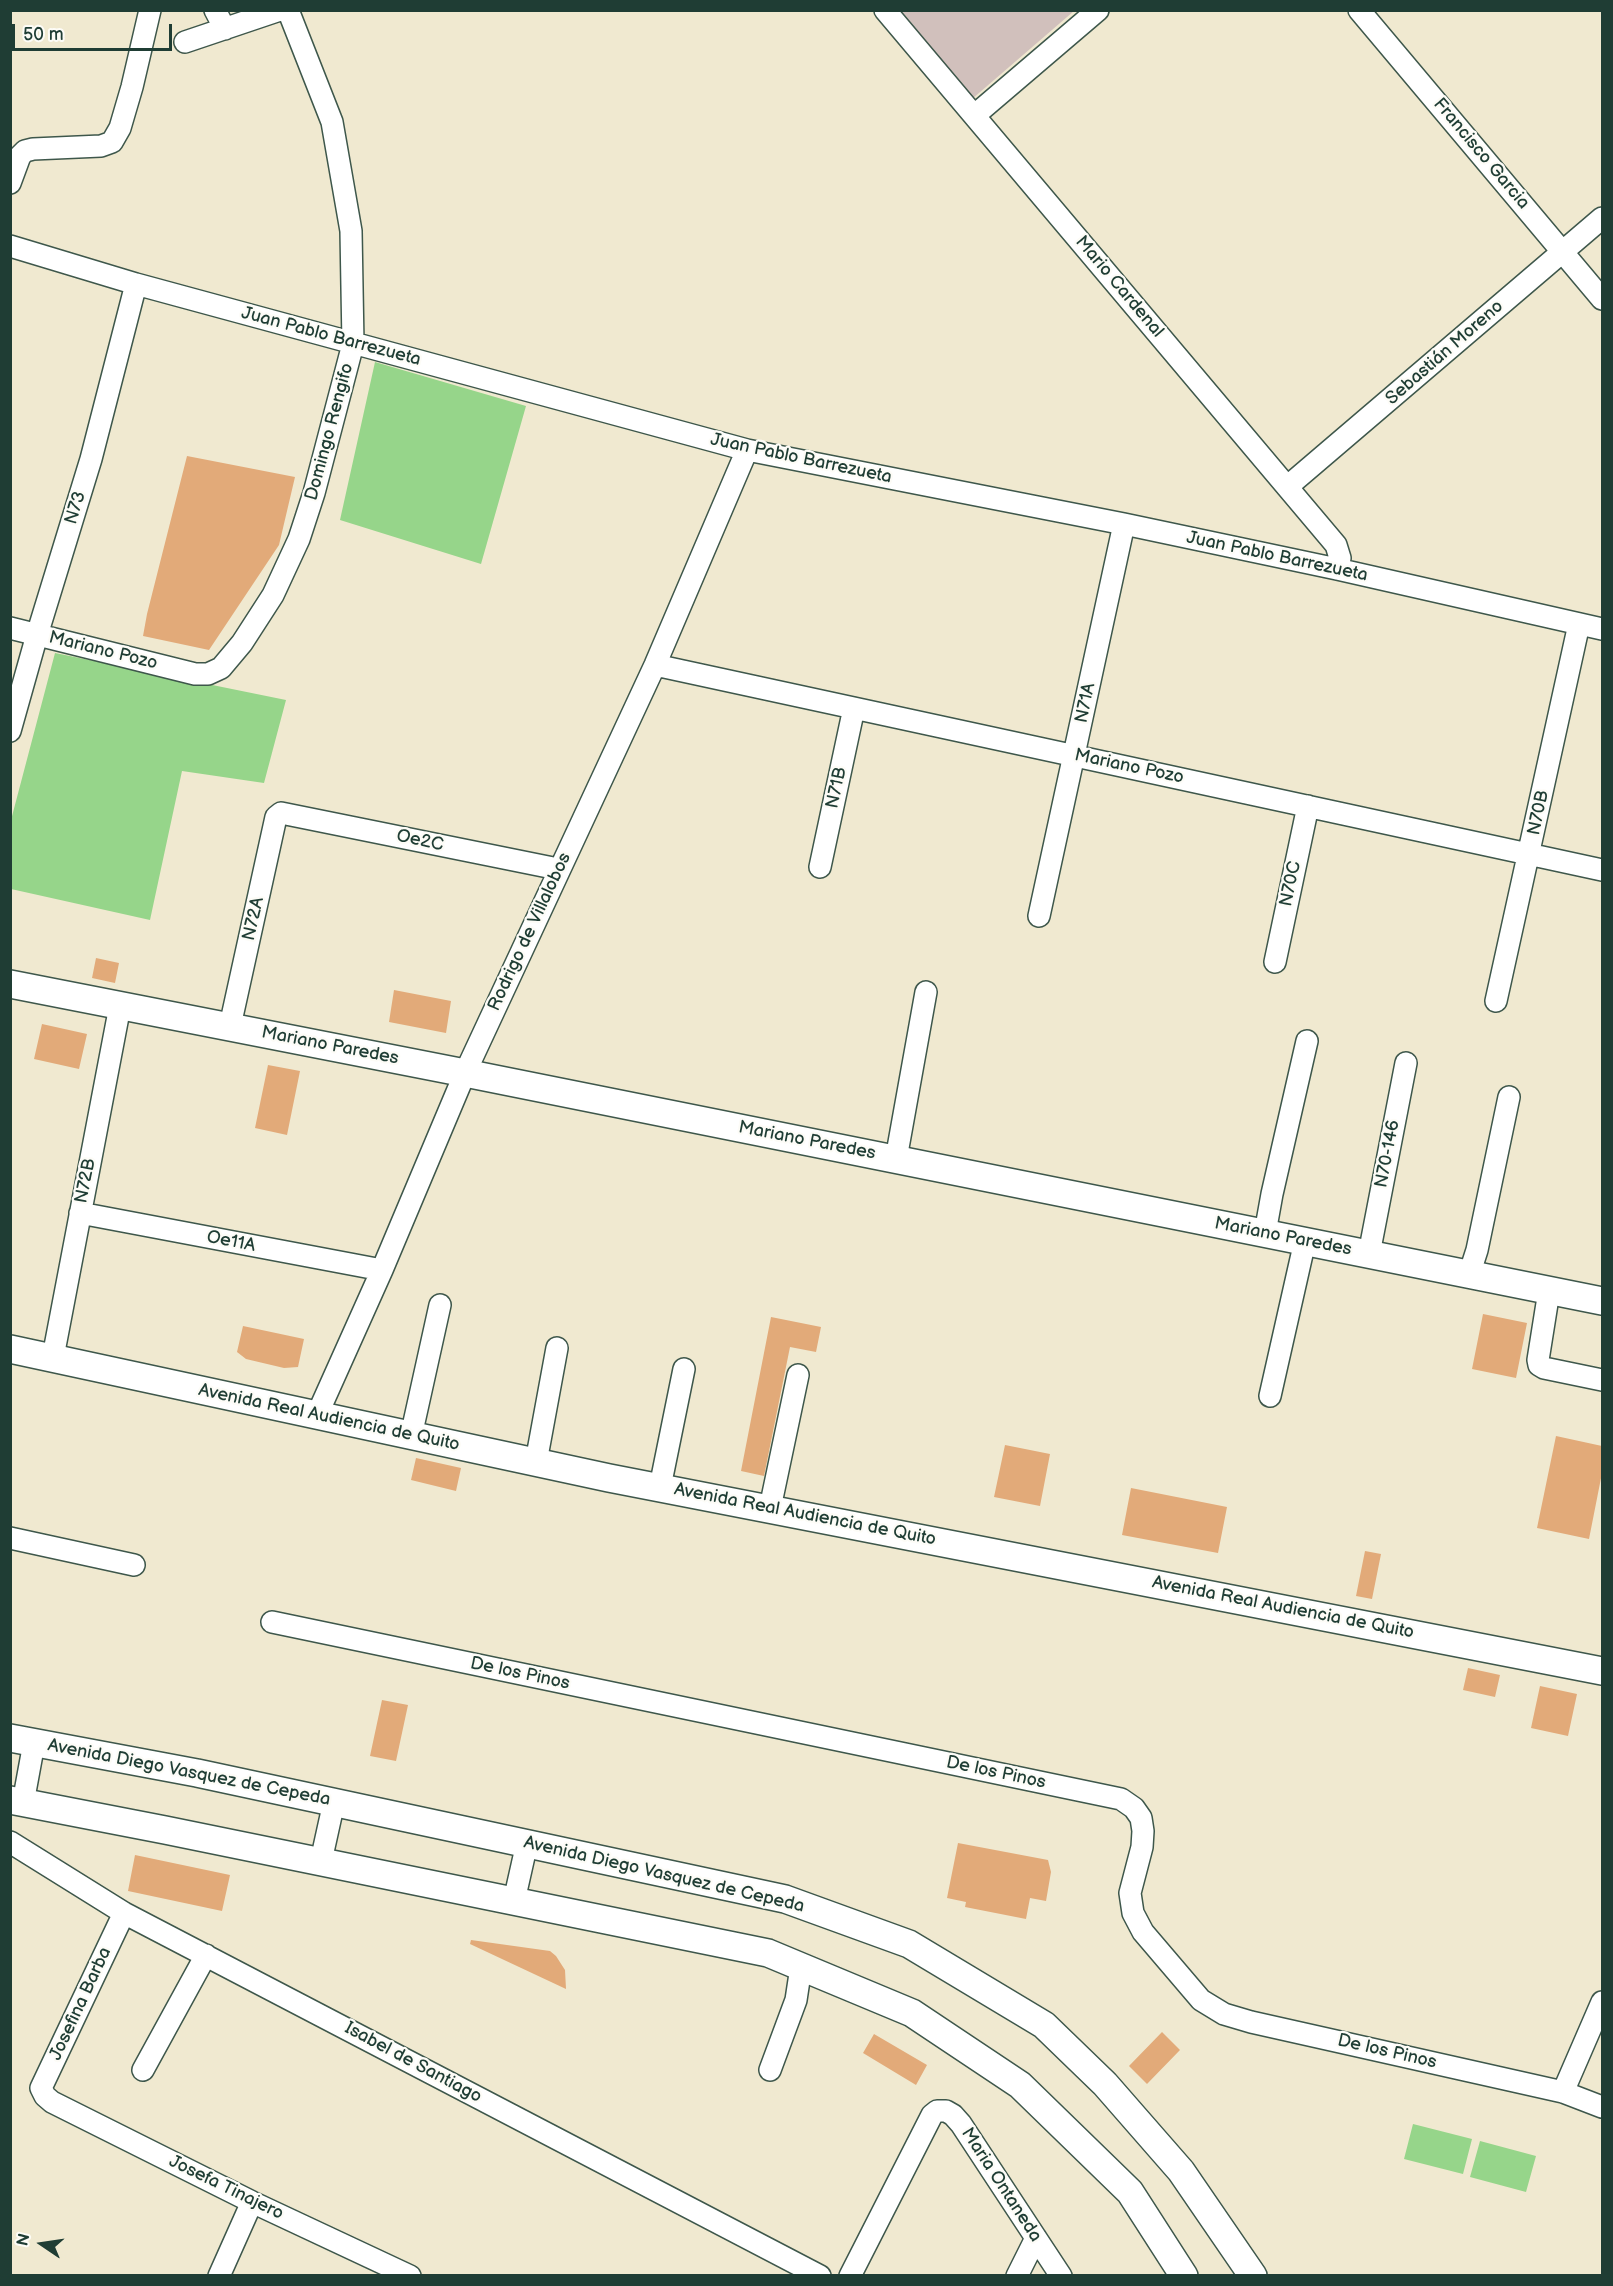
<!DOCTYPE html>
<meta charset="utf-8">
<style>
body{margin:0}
#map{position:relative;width:1613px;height:2286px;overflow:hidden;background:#f0e9d0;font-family:"Balsamiq Sans",sans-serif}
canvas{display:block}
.frame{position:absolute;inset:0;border:12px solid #1f3d34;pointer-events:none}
.north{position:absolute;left:12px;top:2214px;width:60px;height:60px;-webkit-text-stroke:4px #fdfcf7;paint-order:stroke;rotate:283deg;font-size:16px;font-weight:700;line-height:24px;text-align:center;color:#1f3d34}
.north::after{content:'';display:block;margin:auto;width:21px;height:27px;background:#1f3d34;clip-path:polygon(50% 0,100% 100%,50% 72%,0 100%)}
.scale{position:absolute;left:12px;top:24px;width:160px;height:27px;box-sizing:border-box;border:3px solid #1f3d34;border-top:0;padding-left:8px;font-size:18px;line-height:21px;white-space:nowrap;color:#1f3d34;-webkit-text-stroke:4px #fdfcf7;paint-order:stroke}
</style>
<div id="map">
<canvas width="1613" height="2286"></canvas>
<div class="frame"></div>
<div class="north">N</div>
<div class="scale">50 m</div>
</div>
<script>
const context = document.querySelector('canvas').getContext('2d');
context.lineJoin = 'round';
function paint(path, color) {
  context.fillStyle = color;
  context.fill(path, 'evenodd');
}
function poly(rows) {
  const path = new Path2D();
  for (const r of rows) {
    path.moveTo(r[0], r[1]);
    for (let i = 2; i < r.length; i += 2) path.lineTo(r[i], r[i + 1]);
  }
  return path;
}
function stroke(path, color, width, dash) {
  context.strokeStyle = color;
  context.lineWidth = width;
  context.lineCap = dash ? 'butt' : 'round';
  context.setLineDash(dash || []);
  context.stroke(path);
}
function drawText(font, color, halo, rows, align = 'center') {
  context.font = font + ' "Balsamiq Sans",sans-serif';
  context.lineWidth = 4.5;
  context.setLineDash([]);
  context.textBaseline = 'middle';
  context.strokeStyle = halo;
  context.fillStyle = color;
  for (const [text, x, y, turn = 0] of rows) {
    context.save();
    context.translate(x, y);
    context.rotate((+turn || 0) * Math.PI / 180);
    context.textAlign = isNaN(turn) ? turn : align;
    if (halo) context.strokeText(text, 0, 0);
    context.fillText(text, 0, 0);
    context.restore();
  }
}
paint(poly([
 [896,11,1074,11,972,99]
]), '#d1c0bc');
paint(poly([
 [375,362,526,406,481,564,340,520],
 [55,653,286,700,264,783,182,771,150,920,11,889,11,820],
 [1413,2124,1472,2139,1463,2174,1404,2159],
 [1480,2141,1536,2156,1526,2192,1470,2177]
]), '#96d58a');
paint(poly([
 [187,456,295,477,279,545,209,650,143,636,147,614],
 [96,958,119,963,115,983,92,978],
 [394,990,451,1001,446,1033,389,1022],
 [42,1024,87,1034,79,1069,34,1059],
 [268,1065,300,1071,287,1135,255,1128],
 [1483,1314,1527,1323,1516,1378,1472,1369],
 [771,1317,821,1327,816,1352,790,1347,764,1476,741,1471],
 [243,1326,304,1339,298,1367,284,1368,246,1359,237,1352],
 [1556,1436,1602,1446,1602,1473,1589,1539,1537,1528],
 [1005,1445,1050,1454,1040,1506,994,1497],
 [416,1458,461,1468,456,1491,411,1480],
 [1131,1488,1227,1507,1218,1553,1122,1535],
 [1365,1551,1381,1554,1372,1599,1356,1596],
 [1468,1668,1500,1675,1495,1697,1463,1690],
 [1540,1686,1577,1694,1568,1736,1531,1728],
 [382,1700,408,1705,396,1761,370,1756],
 [958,1843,1048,1860,1051,1872,1046,1901,1030,1898,1026,1919,965,1907,966,1902,947,1898],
 [135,1855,230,1875,222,1911,128,1891],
 [471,1940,550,1951,556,1956,565,1970,566,1989,470,1944],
 [1162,2032,1180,2050,1147,2084,1129,2066],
 [874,2034,927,2065,916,2085,863,2053]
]), '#e2aa79');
const minor = poly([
 [215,10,225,29],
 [885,10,1336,545,1340,558,1337,569],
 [1359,10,1602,299],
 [185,42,280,10],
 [975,115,1098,10],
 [10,183,20,156,25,151,33,149,101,146,112,142,120,128,132,87,150,10],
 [10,246,136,284,747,450,1124,524,1337,569,1602,629],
 [1287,487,1602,218],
 [10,628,195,674,208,674,221,668,242,643,273,595,299,539,314,493,353,344,351,231,332,122,288,10],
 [655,665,1602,870],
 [10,731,37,635,91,459,136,284],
 [820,867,854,708],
 [1039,916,1124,524],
 [1275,962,1308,806],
 [1496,1001,1579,624],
 [230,1026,276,817,281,813,558,869],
 [896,1159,926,992],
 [80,1213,382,1270],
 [1265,1233,1272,1194,1307,1041],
 [1369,1254,1406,1063],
 [1469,1275,1477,1250,1509,1097],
 [1549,1291,1538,1360,1539,1365,1544,1368,1602,1380],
 [53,1357,120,1006],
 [1270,1396,1305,1241],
 [317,1415,382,1270,465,1073,655,665,747,450],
 [411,1436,440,1305],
 [536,1462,557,1348],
 [660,1487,684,1369],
 [770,1508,798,1375],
 [10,1538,134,1565],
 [272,1622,1121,1799,1134,1808,1141,1818,1143,1831,1142,1847,1130,1893,1133,1913,1143,1932,1201,2000,1224,2014,1251,2022,1563,2092,1602,2107],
 [23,1803,34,1743],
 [10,1842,124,1913,820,2276],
 [321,1861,334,1802],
 [514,1901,527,1843],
 [124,1913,41,2088,45,2096,52,2102,252,2202,410,2276],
 [143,2070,206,1955],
 [770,2070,796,2000,801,1967],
 [1563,2092,1602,2002],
 [219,2276,252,2202],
 [850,2276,932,2115,937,2111,946,2111,953,2115,961,2124,1061,2276],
 [1017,2276,1036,2238]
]);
const major = poly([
 [10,984,465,1073,1602,1301],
 [10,1349,609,1478,1602,1671],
 [10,1738,197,1773,785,1899,909,1944,1044,2025,1105,2084,1181,2171,1253,2276],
 [10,1800,165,1830,768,1953,912,2013,1020,2085,1130,2192,1184,2276]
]);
stroke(minor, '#3e574b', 24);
stroke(major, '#3e574b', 30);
stroke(minor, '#fff', 21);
stroke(major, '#fff', 27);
drawText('18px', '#1f3d34', '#fdfcf7', [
 ["Francisco Garcia",1481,154,50],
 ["Mario Cardenal",1119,287,50],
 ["Juan Pablo Barrezueta",331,337,15],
 ["Sebastián Moreno",1445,353,-41],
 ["Domingo Rengifo",330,432,-75],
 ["Juan Pablo Barrezueta",801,459,12],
 ["N73",76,508,-73],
 ["Juan Pablo Barrezueta",1277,557,12],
 ["Mariano Pozo",103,651,14],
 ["N71A",1086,703,-78],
 ["Mariano Pozo",1129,767,12],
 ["N71B",837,788,-78],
 ["N70B",1539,813,-78],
 ["Oe2C",420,841,12],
 ["N70C",1291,884,-78],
 ["N72A",254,919,-77],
 ["Rodrigo de Villalobos",530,932,-65],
 ["Mariano Paredes",330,1046,11],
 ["Mariano Paredes",807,1141,11],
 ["N70-146",1388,1154,-79],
 ["N72B",86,1181,-79],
 ["Mariano Paredes",1283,1237,11],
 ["Oe11A",231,1242,11],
 ["Avenida Real Audiencia de Quito",329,1418,12],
 ["Avenida Real Audiencia de Quito",805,1515,11],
 ["Avenida Real Audiencia de Quito",1283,1608,11],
 ["De los Pinos",520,1674,12],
 ["Avenida Diego Vasquez de Cepeda",189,1773,11],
 ["De los Pinos",996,1773,12],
 ["Avenida Diego Vasquez de Cepeda",664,1875,13],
 ["Josefina Barba",81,2004,-65],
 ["De los Pinos",1387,2052,13],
 ["Isabel de Santiago",413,2063,28],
 ["Maria Ontaneda",1001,2185,57],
 ["Josefa Tinajero",226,2188,26]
]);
</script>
